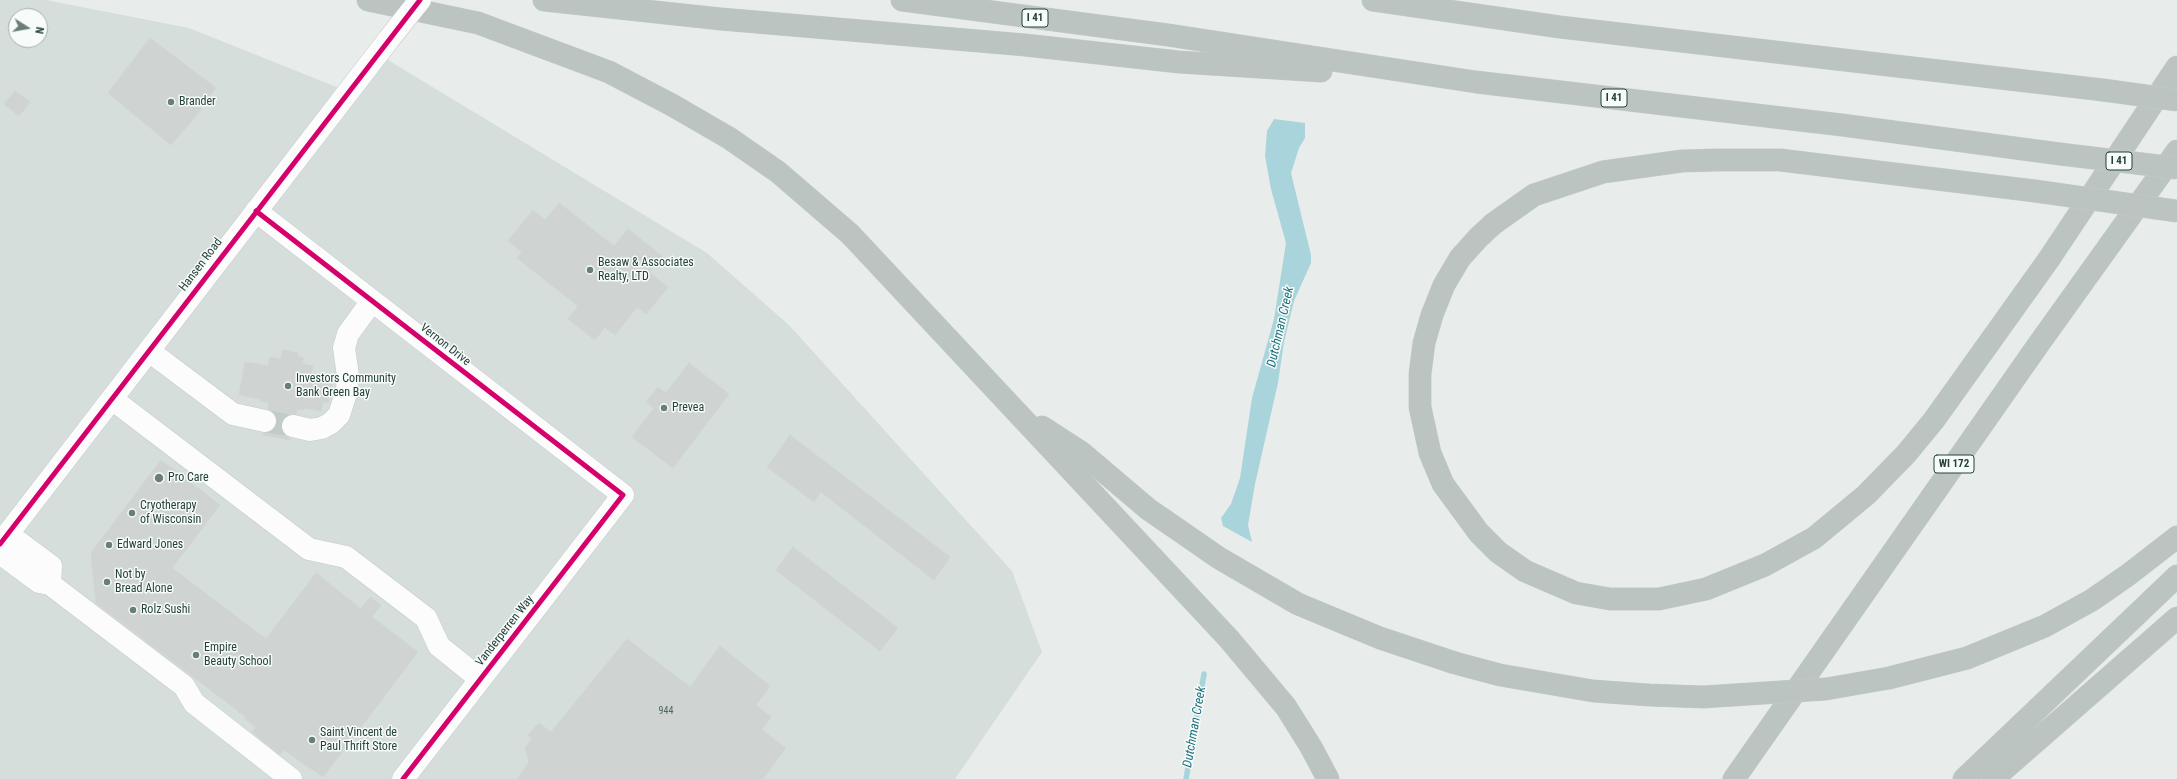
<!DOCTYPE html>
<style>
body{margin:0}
#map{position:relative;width:2177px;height:779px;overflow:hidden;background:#e8edeb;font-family:"Roboto Condensed",sans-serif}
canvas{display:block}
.north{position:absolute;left:8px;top:8px;width:40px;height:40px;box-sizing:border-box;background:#f7fbf9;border:1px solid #a3b1ad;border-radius:50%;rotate:101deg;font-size:11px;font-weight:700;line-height:16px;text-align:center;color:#24423a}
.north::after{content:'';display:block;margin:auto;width:14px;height:18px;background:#697e78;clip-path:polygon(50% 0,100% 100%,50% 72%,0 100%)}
</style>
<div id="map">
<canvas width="2177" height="779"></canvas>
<div class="north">N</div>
</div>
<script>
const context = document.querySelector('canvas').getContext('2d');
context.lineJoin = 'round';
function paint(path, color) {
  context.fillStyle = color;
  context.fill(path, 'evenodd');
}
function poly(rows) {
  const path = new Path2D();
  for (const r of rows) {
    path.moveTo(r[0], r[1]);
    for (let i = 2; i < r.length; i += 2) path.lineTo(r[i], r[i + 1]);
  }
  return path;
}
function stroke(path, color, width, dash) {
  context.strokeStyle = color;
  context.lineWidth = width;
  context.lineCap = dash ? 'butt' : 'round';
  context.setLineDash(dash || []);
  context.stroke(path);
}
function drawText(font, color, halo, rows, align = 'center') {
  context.font = font + ' "Roboto Condensed",sans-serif';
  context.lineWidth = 3;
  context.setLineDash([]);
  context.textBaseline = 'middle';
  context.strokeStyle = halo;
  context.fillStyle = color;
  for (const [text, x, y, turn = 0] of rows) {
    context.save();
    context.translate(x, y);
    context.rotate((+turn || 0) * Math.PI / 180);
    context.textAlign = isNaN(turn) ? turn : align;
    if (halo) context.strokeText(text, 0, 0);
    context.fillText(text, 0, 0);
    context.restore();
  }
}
paint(poly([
 [0,0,46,0,189,28,349,92,378,54,707,253,789,325,1012,571,1042,652,955,779,0,779],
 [16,16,40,16,40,40,16,40]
]), '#d6dedb');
paint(poly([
 [1274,119,1305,123,1305,138,1299,148,1291,173,1311,255,1311,263,1294,301,1284,342,1278,383,1255,484,1248,525,1252,542,1223,526,1221,518,1231,504,1240,478,1252,398,1274,319,1286,243,1271,189,1265,156,1267,131]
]), '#a9d4db');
stroke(poly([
 [1186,779,1204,674]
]), '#a9d4db', 5.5);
const building = poly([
 [150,38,216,88,200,108,202,109,171,145,108,93,150,38],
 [15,91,30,102,19,116,4,104,15,91],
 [559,203,614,246,628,229,662,256,649,272,668,287,646,314,637,307,615,335,605,327,595,340,568,319,578,306,517,258,522,252,508,241,533,210,545,220,559,203],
 [283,350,298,353,297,356,304,358,302,364,313,366,311,374,328,378,327,383,332,384,328,403,323,402,321,411,304,408,304,410,297,409,296,414,289,414,284,418,281,424,281,430,291,440,262,435,274,429,277,423,277,417,273,412,268,409,269,403,260,401,261,399,239,395,245,362,268,366,270,357,281,359,283,350],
 [689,363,729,394,673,468,632,437,654,408,646,402,658,387,666,393,689,363],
 [790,435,950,557,934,580,821,492,814,502,767,467,790,435],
 [161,460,220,505,172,568,266,639,316,573,361,609,370,597,381,605,372,617,418,652,323,777,284,750,280,755,252,732,256,727,245,719,246,717,96,603,91,553,161,460],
 [793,547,898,628,880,651,776,570,793,547],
 [627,639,690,687,720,646,770,686,756,705,771,717,762,730,786,748,763,779,517,779,529,762,525,748,532,738,528,735,539,723,551,732,627,639]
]);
paint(building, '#cfd4d2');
stroke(building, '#d1d6d4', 1);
stroke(poly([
 [265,421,293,426]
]), '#c1cbc8', 22, [22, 11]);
const minor = poly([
 [256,211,623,495,403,779],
 [149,351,233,414,265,421],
 [112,399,309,549,346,557,426,618,439,646,480,679],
 [293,426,310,430,322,428,331,423,339,415,347,390,348,376,344,348,348,334,372,301],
 [8,534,51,566,50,584],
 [0,544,389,39],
 [0,553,39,582,50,584,184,686,194,703,291,779]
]);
const highway = poly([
 [368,0,478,23,609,72,672,105,729,138,778,172,850,234,1229,639,1286,707,1311,747,1328,779],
 [544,0,721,19,1025,45,1179,62,1321,71],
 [902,0,1168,35,1476,82,1842,125,2060,154],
 [1373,0,1560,27,2103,90],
 [2035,191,1780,160,1717,160,1682,161,1603,172,1534,195,1493,224,1478,238,1460,258,1444,285,1432,315,1424,343,1420,374,1420,407,1430,453,1443,484,1479,533,1498,552,1525,571,1576,593,1610,599,1659,599,1706,589,1765,565,1814,538,1866,495,1906,454,1934,420,2049,259,2177,67],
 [1042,427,1082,453,1148,509,1219,558,1298,604,1380,638,1455,663,1500,675,1593,691,1649,695,1703,697],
 [1889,678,1967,658,2045,626,2092,600,2128,575,2177,537],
 [1734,779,2038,345,2177,151],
 [1964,779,2177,576],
 [1993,779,2177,618]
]);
stroke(minor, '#c5cac8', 23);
stroke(highway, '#c3ccc9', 23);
stroke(minor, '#fcfcfc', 22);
stroke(highway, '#bcc4c2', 22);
const minorBridge = poly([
 [389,39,420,0]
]);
const highwayBridge = poly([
 [2103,90,2177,100],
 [2060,154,2177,168],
 [2035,191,2177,211],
 [1703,697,1826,689,1889,678]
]);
stroke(minorBridge, '#c5cac8', 23, []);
stroke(highwayBridge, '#c3ccc9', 23, []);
stroke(minorBridge, '#fcfcfc', 22);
stroke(highwayBridge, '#bcc4c2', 22);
stroke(poly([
 [256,211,623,495,403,779],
 [0,544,420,0]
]), '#d6006c', 5);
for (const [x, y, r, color] of [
 [171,102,4,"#697e78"],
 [590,270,4,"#697e78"],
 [288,386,4,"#697e78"],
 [664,408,4,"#697e78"],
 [159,478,5,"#697e78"],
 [132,513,4,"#697e78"],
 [109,545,4,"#697e78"],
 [107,582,4,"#697e78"],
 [133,610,4,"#697e78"],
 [196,655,4,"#697e78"],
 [312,740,4,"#697e78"]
]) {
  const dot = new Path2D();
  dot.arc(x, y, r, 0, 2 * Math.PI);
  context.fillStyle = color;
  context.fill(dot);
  stroke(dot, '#f7fbf9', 1.5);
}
drawText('10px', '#506761', null, [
 ["944",666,711]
]);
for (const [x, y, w] of [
 [1035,18,26],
 [1614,98,26],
 [2119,161,26],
 [1954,464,40]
]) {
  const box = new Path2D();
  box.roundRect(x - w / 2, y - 9, w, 18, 3);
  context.fillStyle = '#f7fbf9';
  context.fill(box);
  stroke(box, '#24423a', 1);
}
drawText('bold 11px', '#24423a', null, [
 ["I 41",1035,18],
 ["I 41",1614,98],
 ["I 41",2119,161],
 ["WI 172",1954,464]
]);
drawText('12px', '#24423a', '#f7fbf9', [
 ["Brander",179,102],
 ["Besaw & Associates",598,263],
 ["Realty, LTD",598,277],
 ["Investors Community",296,379],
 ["Bank Green Bay",296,393],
 ["Prevea",672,408],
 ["Pro Care",168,478],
 ["Cryotherapy",140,506],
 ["of Wisconsin",140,520],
 ["Edward Jones",117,545],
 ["Not by",115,575],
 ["Bread Alone",115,589],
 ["Rolz Sushi",141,610],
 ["Empire",204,648],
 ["Beauty School",204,662],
 ["Saint Vincent de",320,733],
 ["Paul Thrift Store",320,747]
], 'left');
drawText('12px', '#24423a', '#f7fbf9', [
 ["Hansen Road",201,265,-53],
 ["Vernon Drive",445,345,38],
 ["Vanderperren Way",505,631,-52]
]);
drawText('italic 13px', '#1c6f80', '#f7fbf9', [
 ["Dutchman Creek",1281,327,-77],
 ["Dutchman Creek",1195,727,-80]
]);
</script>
